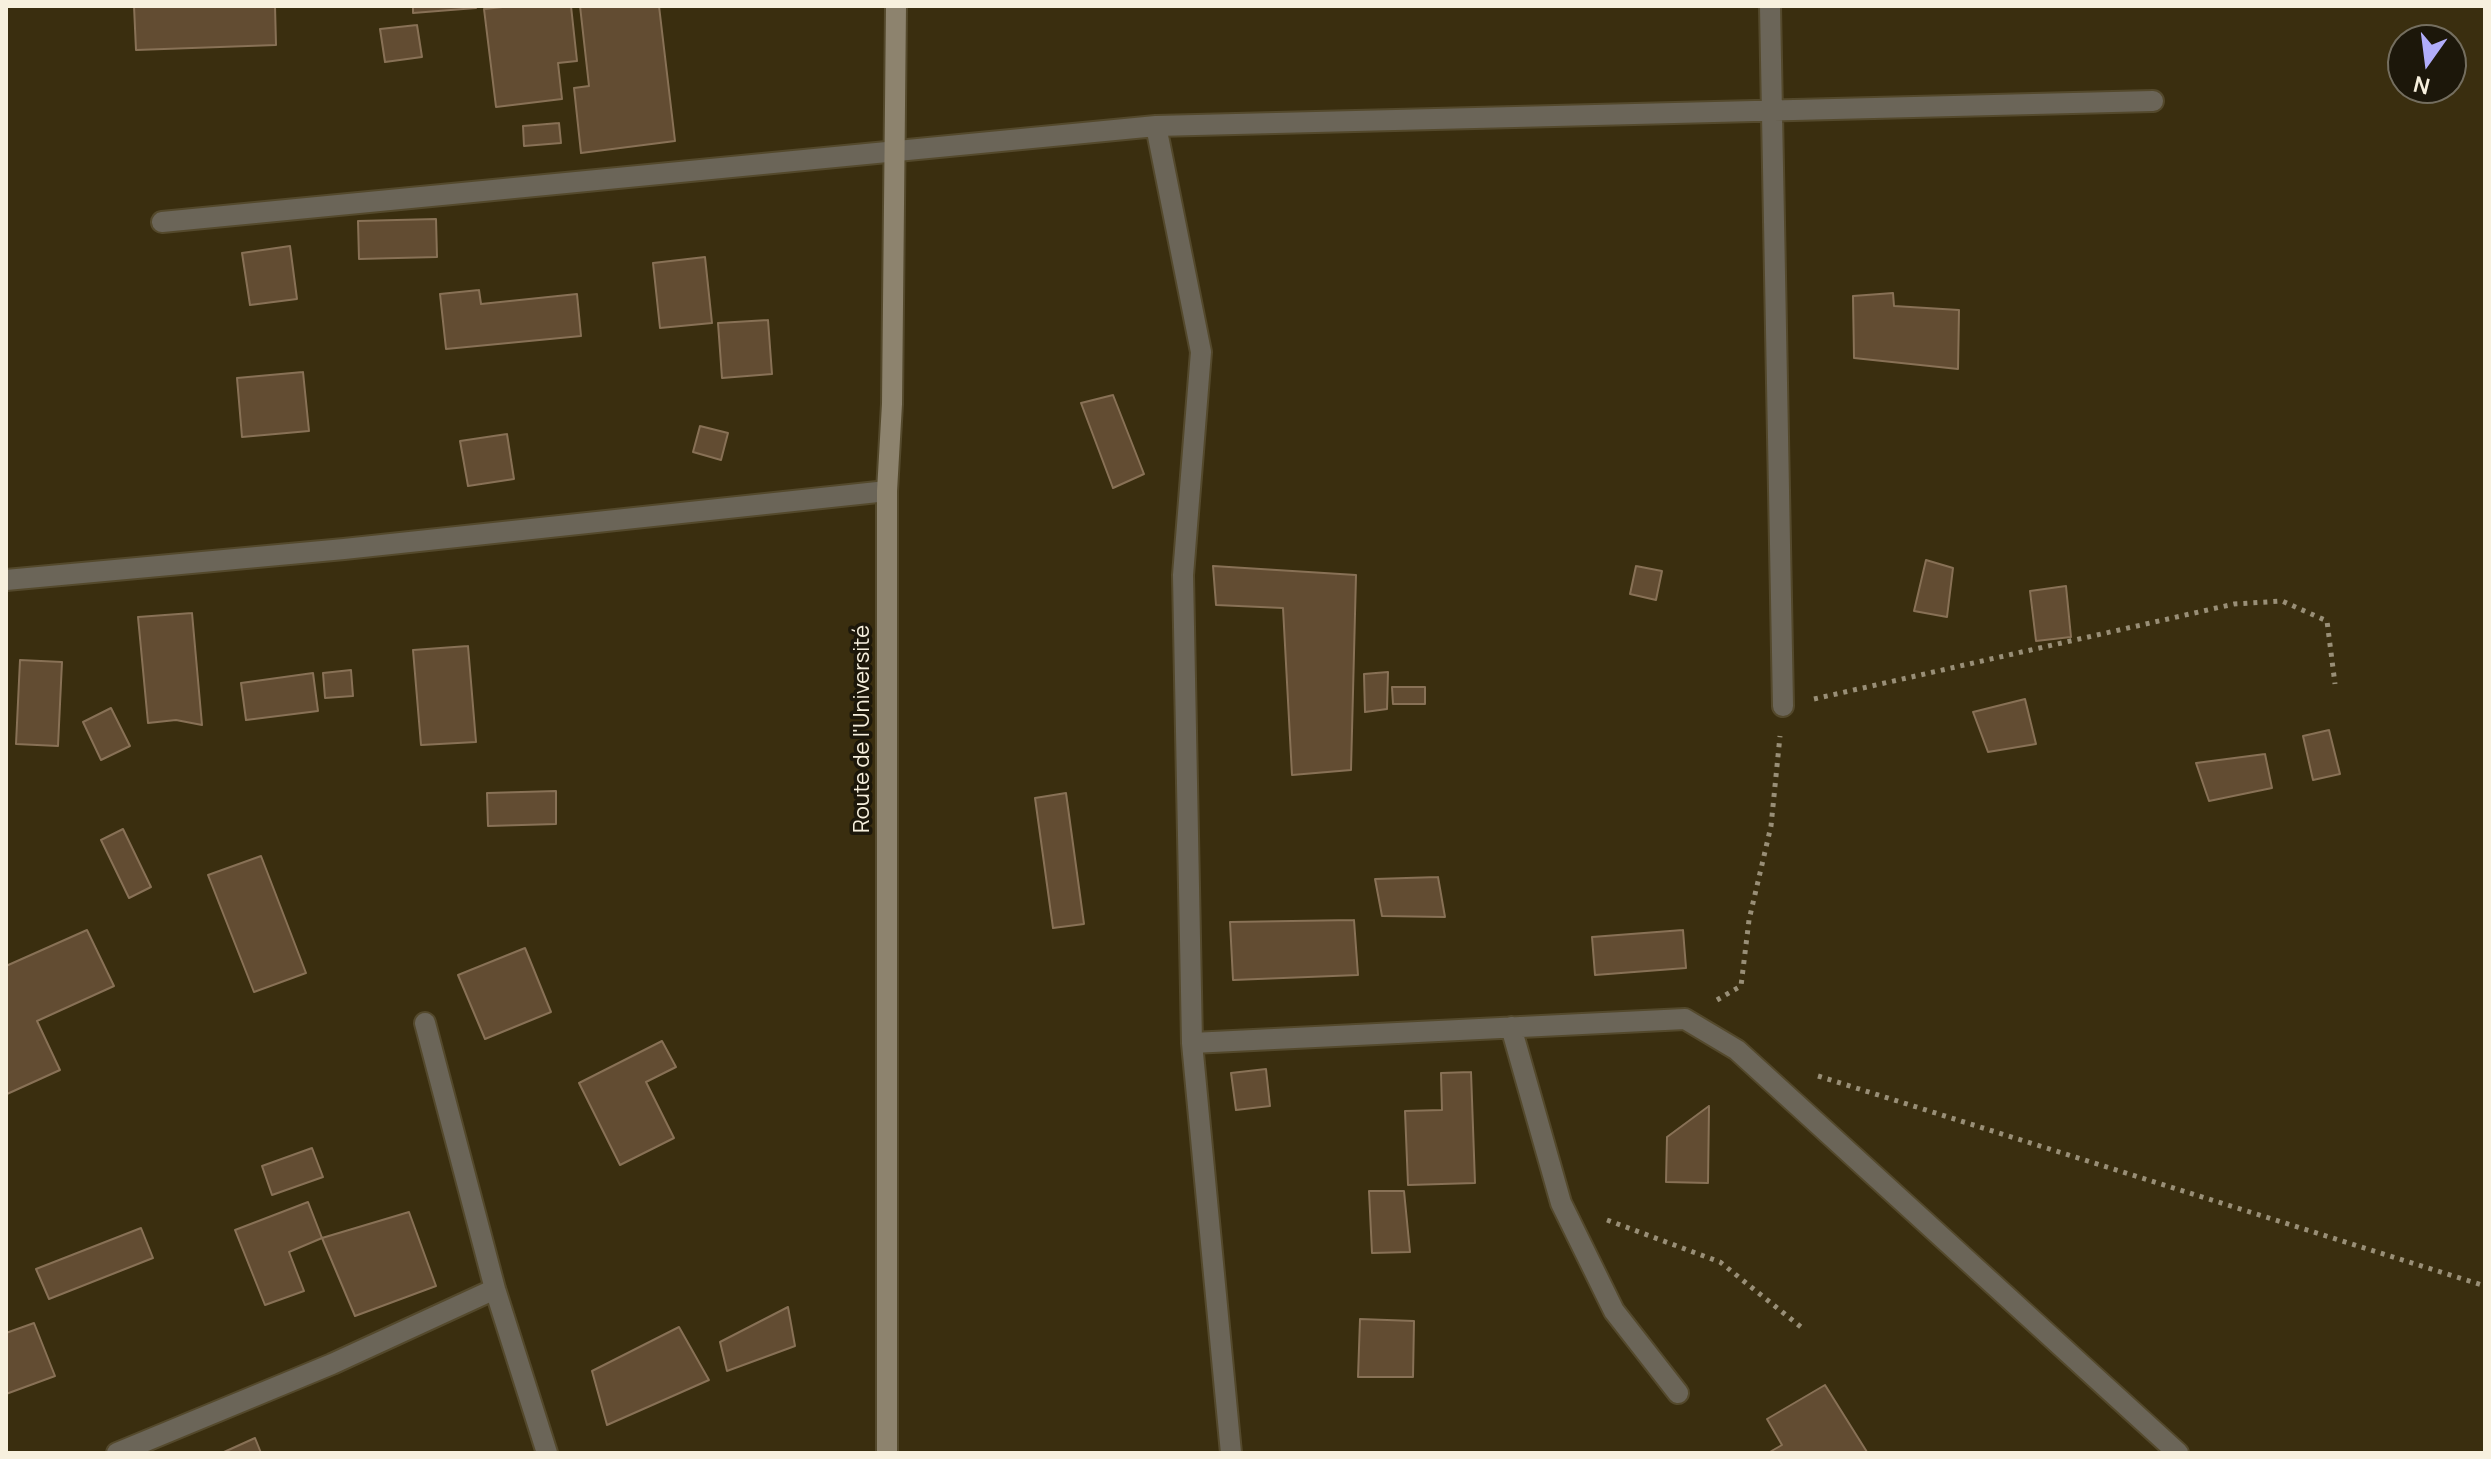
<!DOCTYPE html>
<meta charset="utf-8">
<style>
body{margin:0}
#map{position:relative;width:2491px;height:1459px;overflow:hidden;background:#3a2e0f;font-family:Manrope,sans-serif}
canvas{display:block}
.frame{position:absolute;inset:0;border:8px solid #f7f0de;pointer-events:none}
.north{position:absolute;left:2387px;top:24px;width:80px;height:80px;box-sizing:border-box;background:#1c170a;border:2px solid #746e5f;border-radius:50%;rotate:194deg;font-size:22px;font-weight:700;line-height:32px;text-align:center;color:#f7f0de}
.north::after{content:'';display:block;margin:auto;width:28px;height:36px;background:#b1adfa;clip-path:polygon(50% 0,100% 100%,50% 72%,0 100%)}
</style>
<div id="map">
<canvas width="2491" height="1459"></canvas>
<div class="frame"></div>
<div class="north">N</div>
</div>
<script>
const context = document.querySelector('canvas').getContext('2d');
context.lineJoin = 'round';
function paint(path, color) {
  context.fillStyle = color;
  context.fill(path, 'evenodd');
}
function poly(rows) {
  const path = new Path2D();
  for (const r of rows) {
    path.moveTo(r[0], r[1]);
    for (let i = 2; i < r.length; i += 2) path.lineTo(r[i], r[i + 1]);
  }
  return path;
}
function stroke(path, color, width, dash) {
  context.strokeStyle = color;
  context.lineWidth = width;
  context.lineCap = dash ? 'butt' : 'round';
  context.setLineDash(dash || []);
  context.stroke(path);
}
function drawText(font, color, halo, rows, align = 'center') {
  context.font = font + ' Manrope,sans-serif';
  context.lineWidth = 7;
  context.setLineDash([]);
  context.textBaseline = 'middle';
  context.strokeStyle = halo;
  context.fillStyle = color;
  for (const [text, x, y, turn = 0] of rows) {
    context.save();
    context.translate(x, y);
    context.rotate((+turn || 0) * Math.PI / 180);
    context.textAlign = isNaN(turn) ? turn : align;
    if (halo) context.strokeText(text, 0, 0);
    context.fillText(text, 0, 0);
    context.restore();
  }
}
const building = poly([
 [134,6,275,6,276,45,136,50,134,6],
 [413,6,475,6,476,8,413,13,413,6],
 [512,6,571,6,577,61,558,63,562,99,496,107,484,9,512,6],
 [580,6,659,6,675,141,581,153,574,88,589,86,580,6],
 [417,25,422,57,385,62,380,29,417,25],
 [559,123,561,143,524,146,523,126,559,123],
 [436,219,437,257,359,259,358,221,436,219],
 [290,246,297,299,250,305,242,253,290,246],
 [705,257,712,323,660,328,653,263,705,257],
 [479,290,481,304,577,294,581,336,446,349,440,294,479,290],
 [1893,293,1894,306,1959,310,1958,369,1854,358,1853,296,1893,293],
 [768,320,772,374,722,378,718,323,768,320],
 [303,372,309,431,242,437,237,378,303,372],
 [1113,395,1144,474,1113,488,1081,403,1113,395],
 [700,426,728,433,721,460,693,452,700,426],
 [507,434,514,479,468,486,460,441,507,434],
 [1926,560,1953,568,1947,617,1914,611,1926,560],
 [1213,566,1356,575,1351,770,1292,775,1283,608,1216,605,1213,566],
 [1636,566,1662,571,1656,600,1630,594,1636,566],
 [2066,586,2071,637,2036,641,2030,591,2066,586],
 [192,613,202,725,176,720,148,723,138,617,192,613],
 [468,646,476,742,421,745,413,650,468,646],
 [20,660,62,662,58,746,16,744,20,660],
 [351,670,353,696,325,698,323,673,351,670],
 [1388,672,1387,709,1365,712,1364,674,1388,672],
 [313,673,318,711,246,720,241,683,313,673],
 [1392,687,1425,687,1425,704,1393,704,1392,687],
 [2025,699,2036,744,1988,752,1973,712,2025,699],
 [111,708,130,746,101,760,83,722,111,708],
 [2329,730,2340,774,2313,780,2303,736,2329,730],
 [2265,754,2272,788,2209,801,2196,763,2265,754],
 [556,791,556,824,488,826,487,793,556,791],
 [1066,793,1084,924,1053,928,1035,798,1066,793],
 [123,829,151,887,129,898,101,840,123,829],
 [261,856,306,973,254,992,208,875,261,856],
 [1438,877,1445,917,1382,916,1375,879,1438,877],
 [1354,920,1358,975,1233,980,1230,922,1354,920],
 [87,930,114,986,37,1021,60,1070,7,1094,6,966,87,930],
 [1683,930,1686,968,1595,975,1592,937,1683,930],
 [525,948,551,1012,485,1039,458,975,525,948],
 [662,1041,676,1067,646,1082,674,1138,620,1165,579,1083,662,1041],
 [1266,1069,1270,1106,1236,1110,1231,1073,1266,1069],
 [1471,1072,1475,1183,1408,1185,1405,1111,1442,1110,1441,1073,1471,1072],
 [1709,1106,1708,1183,1666,1182,1667,1137,1709,1106],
 [312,1148,323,1177,272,1195,262,1166,312,1148],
 [1369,1191,1404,1191,1410,1252,1372,1253,1369,1191],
 [308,1202,322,1238,289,1252,304,1291,265,1305,235,1230,308,1202],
 [409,1212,436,1286,355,1316,322,1238,409,1212],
 [141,1228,153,1258,49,1299,36,1269,141,1228],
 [788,1307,795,1346,727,1371,720,1342,788,1307],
 [1360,1319,1414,1321,1413,1377,1358,1377,1360,1319],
 [34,1323,55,1376,6,1394,6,1333,34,1323],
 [679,1327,709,1380,607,1425,592,1371,679,1327],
 [1825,1385,1867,1452,1768,1453,1782,1445,1767,1419,1825,1385],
 [255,1438,261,1453,225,1453,224,1452,255,1438]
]);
paint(building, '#624c32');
stroke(building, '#887156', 2);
const street = poly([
 [1770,6,1783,706],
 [1156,126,1201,352,1183,575,1192,1043,1231,1453],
 [162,222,1156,126,2153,101],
 [6,580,344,549,887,491],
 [425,1023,495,1289,547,1453],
 [1511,1027,1561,1203,1614,1311,1678,1393],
 [1192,1043,1685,1019,1737,1050,2178,1453],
 [117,1453,332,1364,495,1289]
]);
const secondary = poly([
 [887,1453,887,491,892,404,896,6]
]);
stroke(street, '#54492c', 24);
stroke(secondary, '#54492c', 24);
stroke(poly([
 [1814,699,2234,604,2282,601,2327,621,2335,684],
 [1717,1000,1741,986,1749,920,1771,826,1780,736],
 [1818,1076,2485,1286],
 [1607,1220,1720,1262,1801,1327]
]), '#998f77', 5, [4, 6]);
stroke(street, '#6b6558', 20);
stroke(secondary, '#8d836e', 20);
drawText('22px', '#f7f0de', '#1c170a', [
 ["Route de l'Université",863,729,-90]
]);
</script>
